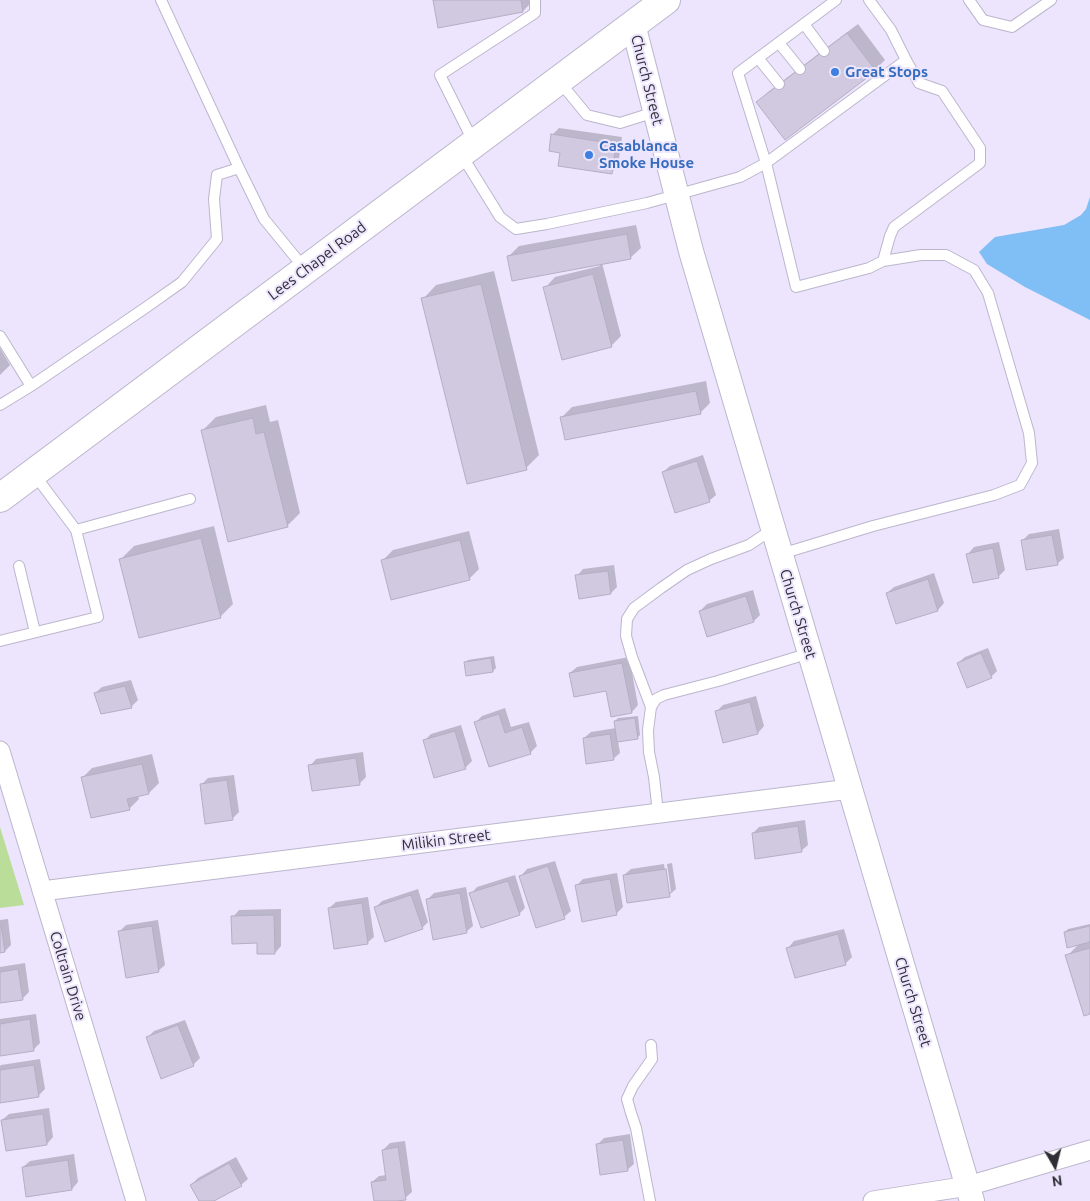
<!DOCTYPE html>
<style>
body{margin:0}
#map{position:relative;width:1090px;height:1201px;overflow:hidden;background:#ece5fd;font-family:Ubuntu,sans-serif}
canvas{display:block}
.north{position:absolute;left:1030px;top:1141px;width:50px;height:50px;-webkit-text-stroke:4px #ece5fd;paint-order:stroke;rotate:172deg;font-size:14px;font-weight:700;line-height:20px;text-align:center;color:#2f2d36}
.north::after{content:'';display:block;margin:auto;width:18px;height:22px;background:#2f2d36;clip-path:polygon(50% 0,100% 100%,50% 72%,0 100%)}
</style>
<div id="map">
<canvas width="1090" height="1201"></canvas>
<div class="north">N</div>
</div>
<script>
const context = document.querySelector('canvas').getContext('2d');
context.lineJoin = 'round';
function paint(path, color) {
  context.fillStyle = color;
  context.fill(path, 'evenodd');
}
function poly(rows) {
  const path = new Path2D();
  for (const r of rows) {
    path.moveTo(r[0], r[1]);
    for (let i = 2; i < r.length; i += 2) path.lineTo(r[i], r[i + 1]);
  }
  return path;
}
function stroke(path, color, width, dash) {
  context.strokeStyle = color;
  context.lineWidth = width;
  context.lineCap = dash ? 'butt' : 'round';
  context.setLineDash(dash || []);
  context.stroke(path);
}
function drawText(font, color, halo, rows, align = 'center') {
  context.font = font + ' Ubuntu,sans-serif';
  context.lineWidth = 4;
  context.setLineDash([]);
  context.textBaseline = 'middle';
  context.strokeStyle = halo;
  context.fillStyle = color;
  for (const [text, x, y, turn = 0] of rows) {
    context.save();
    context.translate(x, y);
    context.rotate((+turn || 0) * Math.PI / 180);
    context.textAlign = isNaN(turn) ? turn : align;
    if (halo) context.strokeText(text, 0, 0);
    context.fillText(text, 0, 0);
    context.restore();
  }
}
paint(poly([
 [0,827,24,905,0,908]
]), '#bbdd9a');
paint(poly([
 [1090,197,1090,320,1025,287,987,264,979,252,995,237,1064,225,1081,215,1086,209]
]), '#80bef6');
paint(poly([
 [434,0,534,0,523,11],
 [858,24,885,60,875,70,758,102,768,92],
 [559,128,622,137,618,166,611,173,561,152,552,135],
 [636,225,641,248,630,258,602,263,621,336,611,346,545,288,555,277,600,266,599,264,509,256,519,246],
 [494,271,539,455,526,468,423,299,436,285],
 [0,348,10,365,0,375],
 [706,381,710,403,700,413,562,417,572,407],
 [266,405,270,422,278,420,300,513,287,526,202,431,216,417],
 [703,455,716,495,709,501,663,472,670,466],
 [214,526,233,604,220,617,121,559,134,546],
 [1059,529,1064,558,1057,564,1022,541,1029,534],
 [469,531,479,569,469,579,383,560,393,550],
 [999,542,1005,570,998,577,968,554,974,547],
 [614,565,617,587,611,593,577,576,583,569],
 [934,573,944,603,938,610,887,593,894,587],
 [753,590,760,615,754,621,708,636,700,611,707,604],
 [988,648,997,671,991,677,958,663,965,657],
 [494,656,496,668,493,671,465,663,468,660],
 [629,657,638,705,632,712,607,689,570,673,577,667],
 [131,680,138,700,131,707,95,693,102,687],
 [756,696,764,726,758,733,716,712,723,705],
 [505,708,511,727,529,722,537,746,530,753,476,722,482,716],
 [638,716,640,735,637,738,618,741,620,753,613,759,584,738,591,732,616,728,615,721,618,718],
 [461,725,472,761,465,768,425,740,431,734],
 [363,752,366,777,360,783,310,766,316,759],
 [152,754,159,783,149,793,138,795,139,799,129,809,82,778,92,768],
 [234,775,239,812,232,819,201,785,208,778],
 [805,820,808,845,801,851,753,833,759,827],
 [555,861,571,911,564,917,521,876,527,869],
 [672,863,676,889,669,895,624,875,631,869,664,864,668,892,671,892,667,864],
 [617,873,623,907,616,914,576,886,583,879],
 [515,875,525,908,519,914,471,894,477,887],
 [466,887,473,926,466,932,427,900,434,893],
 [418,889,428,922,422,928,375,908,382,901],
 [368,897,374,937,367,943,329,908,336,902],
 [281,909,281,946,275,953,258,942,233,917,239,910],
 [8,919,11,945,5,951,0,952,0,920],
 [158,920,165,965,158,971,120,931,126,925],
 [1090,924,1090,1013,1067,956,1079,944,1065,932,1068,929],
 [844,929,852,957,845,964,788,948,794,941],
 [25,963,29,992,22,999,0,1002,0,967],
 [36,1014,40,1043,33,1050,0,1054,0,1019],
 [185,1020,200,1058,193,1065,147,1038,154,1031],
 [40,1059,45,1089,38,1096,0,1101,0,1066,1,1065],
 [49,1108,53,1137,47,1144,2,1120,9,1114],
 [630,1134,634,1164,627,1170,597,1145,604,1138],
 [405,1141,412,1192,405,1198,387,1201,375,1201,372,1182,379,1176,387,1175,383,1150,390,1143],
 [74,1154,78,1182,72,1189,23,1167,30,1161],
 [236,1157,248,1179,241,1185,211,1201,200,1201,191,1185,198,1178]
]), '#0003');
const building = poly([
 [433,0,521,0,523,12,438,28,433,0],
 [847,33,876,71,785,140,756,102,847,33],
 [551,134,616,144,612,174,558,166,560,153,549,151,551,134],
 [627,234,631,259,512,281,507,256,627,234],
 [593,274,612,347,562,360,543,287,593,274],
 [481,284,527,470,467,484,421,298,481,284],
 [696,391,701,414,565,440,560,417,696,391],
 [253,418,256,434,264,432,288,527,228,542,201,430,253,418],
 [697,461,710,502,675,513,662,472,697,461],
 [1052,535,1058,565,1026,570,1021,540,1052,535],
 [201,538,221,618,139,638,119,559,201,538],
 [460,540,470,580,391,600,381,560,460,540],
 [993,548,999,578,973,583,966,554,993,548],
 [608,571,611,594,579,599,575,575,608,571],
 [928,579,938,611,896,624,886,593,928,579],
 [746,596,754,622,707,637,699,611,746,596],
 [981,653,992,678,967,688,957,663,981,653],
 [491,658,493,672,466,676,464,662,491,658],
 [622,663,632,713,611,717,606,691,574,697,569,673,622,663],
 [125,686,132,708,101,714,94,693,125,686],
 [750,702,758,734,723,743,715,711,750,702],
 [499,714,505,733,522,727,531,754,489,767,474,722,499,714],
 [635,718,638,739,617,742,614,721,635,718],
 [455,731,466,769,434,778,423,740,455,731],
 [610,734,614,760,586,764,583,738,610,734],
 [356,758,360,785,312,791,308,765,356,758],
 [142,764,149,794,127,799,130,810,91,818,81,777,142,764],
 [227,780,233,820,205,824,200,784,227,780],
 [798,826,802,852,755,859,752,833,798,826],
 [548,866,565,919,536,928,519,876,548,866],
 [666,869,670,897,627,903,623,875,666,869],
 [610,879,617,915,582,922,575,885,610,879],
 [508,881,520,915,481,928,469,893,508,881],
 [460,893,467,933,433,940,426,899,460,893],
 [411,895,423,929,385,942,374,907,411,895],
 [362,903,368,944,334,949,328,908,362,903],
 [274,915,275,954,257,954,257,943,232,944,231,916,274,915],
 [0,925,1,925,5,952,0,953,0,925],
 [152,926,159,972,126,978,118,931,152,926],
 [1090,926,1090,942,1067,948,1064,932,1090,926],
 [838,934,846,965,795,978,786,948,838,934],
 [1090,948,1090,1014,1084,1016,1065,955,1090,948],
 [18,969,23,1000,0,1003,0,972,18,969],
 [30,1019,34,1051,0,1056,0,1024,30,1019],
 [178,1025,194,1066,161,1079,146,1037,178,1025],
 [34,1065,39,1097,0,1103,0,1070,34,1065],
 [43,1114,47,1145,6,1151,1,1120,43,1114],
 [623,1140,628,1171,600,1175,596,1144,623,1140],
 [398,1147,406,1200,396,1201,374,1201,371,1182,386,1180,382,1150,398,1147],
 [68,1160,72,1190,26,1197,22,1167,68,1160],
 [229,1163,242,1186,214,1201,199,1201,190,1185,229,1163]
]);
paint(building, '#d0c9e0');
stroke(building, '#b4aec4', 1);
const service = poly([
 [161,0,239,168,264,219,305,269],
 [836,0,738,73,766,163,906,60],
 [969,0,983,20,1012,27,1051,0],
 [804,24,824,51],
 [779,43,800,69],
 [758,58,779,84],
 [559,81,587,115,620,123,655,112],
 [474,143,440,75,535,13,535,0],
 [461,154,500,217,516,229,547,224,647,203,740,177,766,163,796,287,869,268,883,261,890,236,894,227,980,163,980,148,942,91,919,83,906,60,891,30,869,0],
 [0,336,31,386],
 [0,405,31,386,148,306,182,282,217,239,214,199,217,175,239,168],
 [76,530,190,499],
 [781,554,873,526,994,495,1020,485,1032,463,1029,433,988,293,974,270,946,255,921,255,883,261],
 [19,566,35,632],
 [0,641,98,617,76,530,34,474],
 [651,707,632,657,626,636,627,619,634,608,661,588,687,570,711,559,749,545,773,529],
 [658,813,654,777,649,752,648,730,651,707,656,699,664,695,718,681,810,653],
 [650,1201,636,1128,631,1113,627,1099,633,1086,652,1059,651,1045]
]);
const minor = poly([
 [0,751,136,1201],
 [42,891,850,789],
 [873,1201,968,1186,1090,1150]
]);
const tertiary = poly([
 [633,24,691,251,972,1201]
]);
const secondary = poly([
 [0,498,666,0]
]);
stroke(service, '#bcb6cc', 12);
stroke(minor, '#bcb6cc', 21);
stroke(tertiary, '#bcb6cc', 26);
stroke(secondary, '#bcb6cc', 30);
stroke(service, '#fff', 10);
stroke(minor, '#fff', 19);
stroke(tertiary, '#fff', 24);
stroke(secondary, '#fff', 28);
for (const [x, y, r, color] of [
 [835,72,5,"#3f7fe0"],
 [589,155,5,"#3f7fe0"]
]) {
  const dot = new Path2D();
  dot.arc(x, y, r, 0, 2 * Math.PI);
  context.fillStyle = color;
  context.fill(dot);
  stroke(dot, '#ece5fd', 2);
}
drawText('bold 15px', '#366cbe', '#ece5fd', [
 ["Great Stops",845,72],
 ["Casablanca",599,146],
 ["Smoke House",599,163]
], 'left');
drawText('15px', '#2f2d36', '#ece5fd', [
 ["Church Street",647,80,76],
 ["Lees Chapel Road",317,261,-37],
 ["Church Street",798,614,73],
 ["Milikin Street",446,840,-7],
 ["Coltrain Drive",68,976,73],
 ["Church Street",913,1002,73]
]);
</script>
